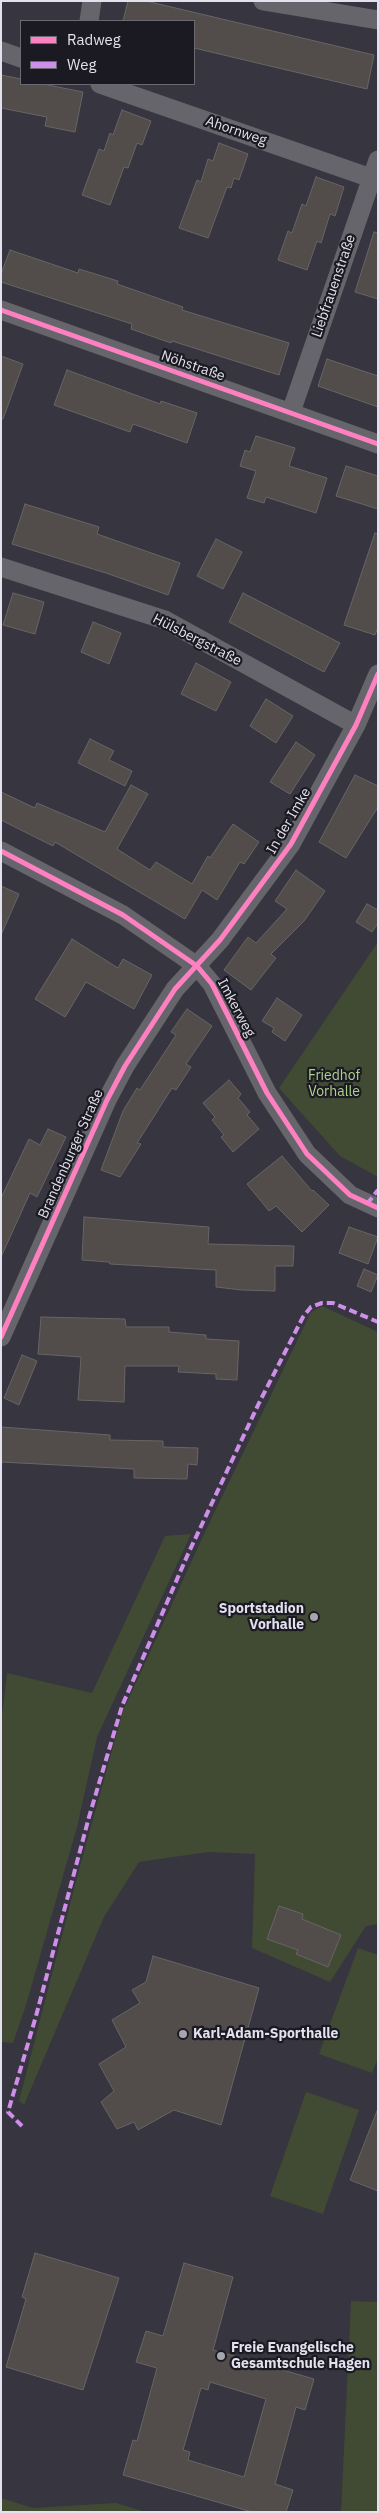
<!DOCTYPE html>
<meta charset="utf-8">
<style>
body{margin:0}
#map{position:relative;width:379px;height:2513px;overflow:hidden;background:#37353f;font-family:"IBM Plex Sans",sans-serif}
canvas{display:block}
.frame{position:absolute;inset:0;border:2px solid #e2e1ed;pointer-events:none}
.legend{position:absolute;left:20px;top:20px;width:175px;height:65px;box-sizing:border-box;background:#1b1a22;border:1px solid #6b6a73;margin:0;padding:6px 9px;list-style:none;font-size:15px;color:#e2e1ed}
.legend li{display:flex;align-items:center;gap:10px;height:25px}
.legend b{width:25px;border:1px solid #6b6a73}
</style>
<div id="map">
<canvas width="379" height="2513"></canvas>
<div class="frame"></div>
<ul class="legend">
<li><b style="height:6px;background:#ff80c0"></b>Radweg</li>
<li><b style="height:6px;background:#ce8fe9"></b>Weg</li>
</ul>
</div>
<script>
const context = document.querySelector('canvas').getContext('2d');
context.lineJoin = 'round';
function paint(path, color) {
  context.fillStyle = color;
  context.fill(path, 'evenodd');
}
function poly(rows) {
  const path = new Path2D();
  for (const r of rows) {
    path.moveTo(r[0], r[1]);
    for (let i = 2; i < r.length; i += 2) path.lineTo(r[i], r[i + 1]);
  }
  return path;
}
function stroke(path, color, width, dash) {
  context.strokeStyle = color;
  context.lineWidth = width;
  context.lineCap = dash ? 'butt' : 'round';
  context.setLineDash(dash || []);
  context.stroke(path);
}
function drawText(font, color, halo, rows, align = 'center') {
  context.font = font + ' "IBM Plex Sans",sans-serif';
  context.lineWidth = 4.5;
  context.setLineDash([]);
  context.textBaseline = 'middle';
  context.strokeStyle = halo;
  context.fillStyle = color;
  for (const [text, x, y, turn = 0] of rows) {
    context.save();
    context.translate(x, y);
    context.rotate((+turn || 0) * Math.PI / 180);
    context.textAlign = isNaN(turn) ? turn : align;
    if (halo) context.strokeText(text, 0, 0);
    context.fillText(text, 0, 0);
    context.restore();
  }
}
paint(poly([
 [378,942,378,1177,340,1156,279,1088],
 [322,1306,378,1332,378,1924,366,1926,330,1982,252,1948,255,1854,208,1852,139,1862,104,1917,24,2105,19,2101,80,1866,123,1711,205,1532,311,1312],
 [191,1534,97,1737,77,1827,26,2005,13,2043,1,2042,1,1723,7,1673,92,1693,165,1536],
 [358,1948,378,1955,378,2058,372,2073,319,2054],
 [306,2092,359,2110,323,2214,270,2196],
 [351,2301,378,2302,378,2512,341,2512],
 [1,2498,33,2508,116,2503,145,2512,1,2512]
]), '#414b34');
const building = poly([
 [128,1,146,1,374,55,367,89,194,48,194,21,123,21,128,1],
 [1,75,21,79,21,84,43,84,83,92,75,132,45,126,47,117,1,108,1,75],
 [122,110,151,121,142,145,137,143,128,168,124,167,110,205,82,195,99,149,104,151,110,133,113,135,122,110],
 [219,143,248,154,239,180,234,178,231,188,227,187,208,238,179,228,197,180,201,182,208,159,213,161,219,143],
 [316,177,344,187,335,216,330,214,321,243,317,241,307,270,278,260,288,231,292,233,302,204,306,206,316,177],
 [374,232,378,233,378,299,355,292,374,232],
 [10,250,78,273,79,269,118,281,117,284,183,307,182,310,289,343,279,375,172,341,171,343,131,329,132,324,1,282,1,274,10,250],
 [1,356,23,364,3,419,1,419,1,356],
 [327,359,378,376,378,407,318,386,327,359],
 [67,370,160,404,161,401,197,413,187,443,133,424,130,432,54,405,67,370],
 [256,436,295,448,289,466,327,478,316,513,266,497,264,503,247,498,256,471,240,466,245,450,250,452,256,436],
 [346,466,378,476,378,509,336,496,346,466],
 [25,504,99,527,97,534,180,563,168,595,106,573,12,544,25,504],
 [375,533,378,534,378,627,375,635,344,625,375,533],
 [216,539,242,552,223,589,197,576,216,539],
 [13,593,44,602,35,634,3,625,13,593],
 [243,593,340,643,324,672,229,622,243,593],
 [93,622,121,633,109,664,81,652,93,622],
 [196,663,231,682,216,711,181,694,196,663],
 [266,699,293,716,276,743,250,726,266,699],
 [90,739,114,751,109,760,132,771,125,786,78,763,90,739],
 [296,742,315,755,290,794,270,782,296,742],
 [355,775,378,786,378,807,346,858,319,842,355,775],
 [131,785,148,794,117,849,150,870,156,862,192,884,208,856,210,858,233,824,259,842,244,864,240,862,217,900,202,890,185,919,55,842,53,846,1,820,1,792,35,808,37,803,105,832,131,785],
 [296,870,325,891,304,921,271,954,276,958,251,990,224,970,248,937,256,943,287,909,275,901,296,870],
 [1,886,19,894,1,935,1,886],
 [367,904,378,910,378,923,372,932,356,922,367,904],
 [72,939,118,968,123,959,152,975,134,1009,86,982,65,1017,35,999,72,939],
 [277,998,302,1015,285,1041,272,1032,274,1028,262,1021,277,998],
 [187,1009,212,1026,186,1064,191,1067,176,1090,172,1088,137,1143,141,1144,120,1177,101,1170,123,1111,137,1088,140,1090,176,1035,171,1032,187,1009],
 [229,1080,241,1094,238,1098,250,1112,247,1115,259,1129,233,1152,221,1137,224,1135,212,1120,215,1117,203,1103,229,1080],
 [48,1129,66,1137,37,1197,30,1193,1,1257,1,1198,29,1139,40,1145,48,1129],
 [282,1156,312,1191,313,1190,329,1205,302,1232,276,1206,269,1211,247,1184,282,1156],
 [84,1217,209,1227,208,1244,294,1246,293,1266,275,1266,275,1291,242,1290,216,1287,216,1270,110,1264,109,1262,82,1260,84,1217],
 [349,1227,378,1237,368,1264,339,1253,349,1227],
 [364,1269,378,1275,371,1292,357,1286,364,1269],
 [41,1317,125,1319,126,1327,169,1327,169,1332,206,1335,206,1339,239,1341,237,1380,216,1379,216,1374,178,1372,179,1366,125,1366,124,1402,78,1400,81,1357,38,1354,41,1317],
 [22,1355,37,1361,19,1405,4,1398,22,1355],
 [1,1427,110,1435,110,1440,163,1441,163,1447,198,1448,197,1465,188,1464,187,1479,134,1478,134,1469,1,1462,1,1427],
 [279,1906,303,1914,302,1919,341,1935,328,1967,296,1954,298,1950,267,1939,279,1906],
 [153,1956,259,1988,221,2125,174,2110,138,2130,134,2122,117,2129,101,2102,114,2091,99,2064,126,2047,112,2020,140,2003,132,1990,146,1982,153,1956],
 [377,2111,378,2111,378,2191,350,2180,377,2111],
 [35,2253,119,2278,83,2390,6,2367,26,2299,22,2297,35,2253],
 [184,2263,233,2277,213,2350,314,2379,305,2410,296,2407,275,2484,293,2490,286,2512,252,2512,123,2475,133,2440,137,2441,157,2368,136,2362,146,2331,163,2336,184,2263],
 [210,2382,266,2399,244,2477,188,2460,190,2452,183,2450,201,2388,208,2390,210,2382]
]);
paint(building, '#524c4a');
stroke(building, '#686566', 1);
stroke(poly([
 [263,1,378,20],
 [89,21,92,1],
 [1,51,21,58],
 [100,84,371,178],
 [1,310,378,444],
 [291,412,378,160],
 [1,567,165,620,356,725],
 [1,851,123,915,197,966,212,984,267,1093,307,1154,350,1195,378,1208],
 [1,1337,107,1100,125,1066,175,989,220,940,291,844,356,725,378,674]
]), '#66656c', 19);
stroke(poly([
 [367,1204,378,1190],
 [22,2126,8,2112,36,2016,89,1817,122,1706,188,1554,259,1403,303,1317,311,1307,322,1303,333,1303,378,1322]
]), '#ce8fe9', 4, [8, 4]);
stroke(poly([
 [1,310,378,444],
 [1,851,123,915,197,966,212,984,267,1093,307,1154,350,1195,378,1208],
 [1,1337,107,1100,125,1066,175,989,220,940,291,844,356,725,378,674]
]), '#ff80c0', 5);
for (const [x, y, r, color] of [
 [314,1617,5,"#a6a5b0"],
 [183,2034,5,"#a6a5b0"],
 [221,2356,5,"#a6a5b0"]
]) {
  const dot = new Path2D();
  dot.arc(x, y, r, 0, 2 * Math.PI);
  context.fillStyle = color;
  context.fill(dot);
  stroke(dot, '#1b1a22', 2);
}
drawText('14px', '#e2e1ed', '#1b1a22', [
 ["Ahornweg",236,131,19],
 ["Liebfrauenstraße",334,286,-71],
 ["Nöhstraße",193,366,19],
 ["Hülsbergstraße",197,640,27],
 ["In der Imke",289,821,-60],
 ["Imkerweg",236,1008,62],
 ["Brandenburger Straße",71,1154,-66]
]);
drawText('14px', '#b3d18e', '#1b1a22', [
 ["Friedhof",334,1076],
 ["Vorhalle",334,1092]
]);
drawText('bold 14px', '#e2e1ed', '#1b1a22', [
 ["Sportstadion",304,1609,"right"],
 ["Vorhalle",304,1625,"right"],
 ["Karl-Adam-Sporthalle",193,2034],
 ["Freie Evangelische",231,2348],
 ["Gesamtschule Hagen",231,2364]
], 'left');
</script>
